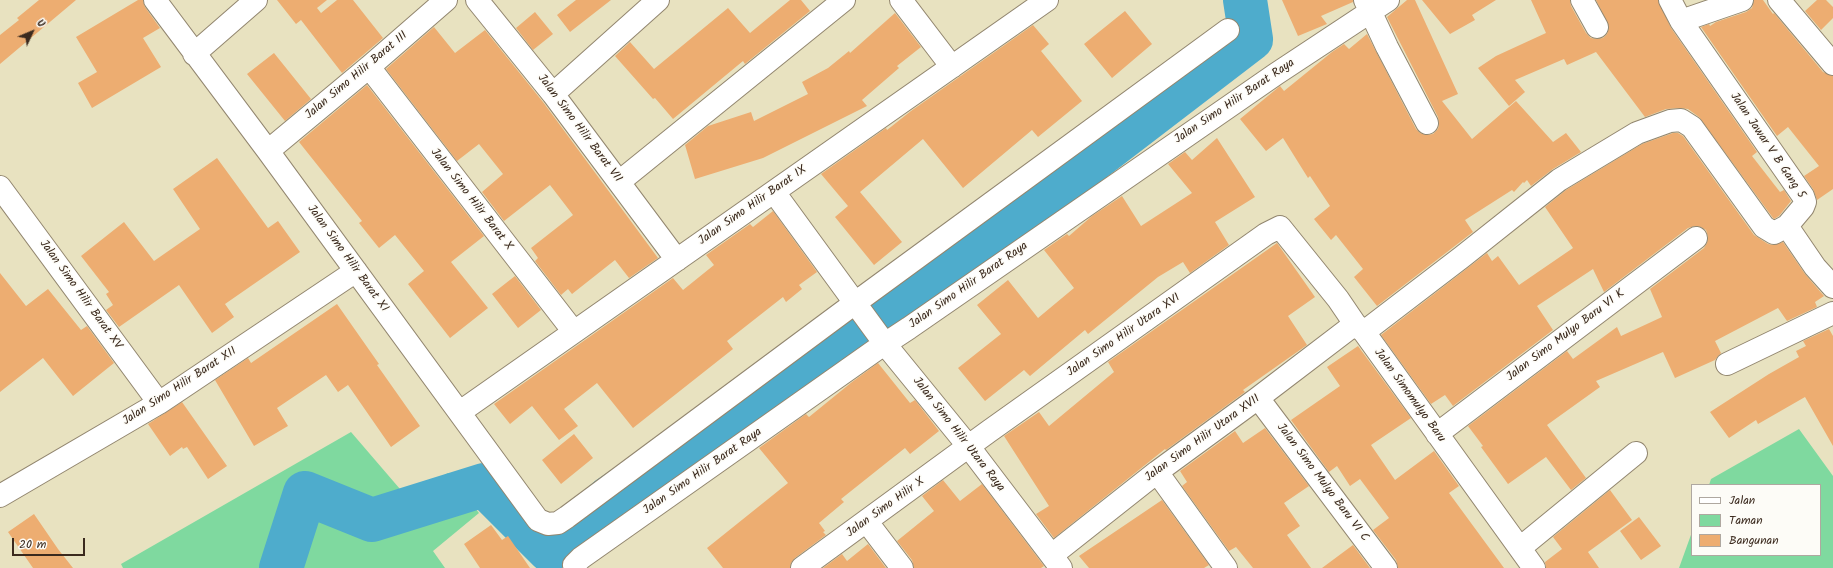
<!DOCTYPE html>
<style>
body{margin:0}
#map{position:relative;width:1833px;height:568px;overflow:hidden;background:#e8e2c0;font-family:Kalam,sans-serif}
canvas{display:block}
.legend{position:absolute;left:1691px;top:484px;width:130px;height:72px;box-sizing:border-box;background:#fdfcf7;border:1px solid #afa8a0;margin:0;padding:5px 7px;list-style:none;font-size:12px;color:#3b2a1e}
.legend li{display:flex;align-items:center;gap:8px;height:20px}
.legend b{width:20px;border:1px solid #afa8a0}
.north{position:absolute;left:12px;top:12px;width:40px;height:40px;-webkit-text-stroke:3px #fdfcf7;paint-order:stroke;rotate:46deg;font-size:11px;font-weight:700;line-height:16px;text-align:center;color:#3b2a1e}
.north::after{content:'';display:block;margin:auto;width:14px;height:18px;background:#3b2a1e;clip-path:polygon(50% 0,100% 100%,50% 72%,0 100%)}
.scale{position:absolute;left:12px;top:538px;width:73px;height:18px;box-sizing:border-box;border:2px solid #3b2a1e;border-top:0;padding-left:5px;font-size:12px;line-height:14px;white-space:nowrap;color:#3b2a1e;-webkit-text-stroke:3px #fdfcf7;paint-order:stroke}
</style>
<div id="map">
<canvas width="1833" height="568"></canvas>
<ul class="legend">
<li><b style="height:5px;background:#fff"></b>Jalan</li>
<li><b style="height:11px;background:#7fd99f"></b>Taman</li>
<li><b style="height:11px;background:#edad71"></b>Bangunan</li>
</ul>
<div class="north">U</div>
<div class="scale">20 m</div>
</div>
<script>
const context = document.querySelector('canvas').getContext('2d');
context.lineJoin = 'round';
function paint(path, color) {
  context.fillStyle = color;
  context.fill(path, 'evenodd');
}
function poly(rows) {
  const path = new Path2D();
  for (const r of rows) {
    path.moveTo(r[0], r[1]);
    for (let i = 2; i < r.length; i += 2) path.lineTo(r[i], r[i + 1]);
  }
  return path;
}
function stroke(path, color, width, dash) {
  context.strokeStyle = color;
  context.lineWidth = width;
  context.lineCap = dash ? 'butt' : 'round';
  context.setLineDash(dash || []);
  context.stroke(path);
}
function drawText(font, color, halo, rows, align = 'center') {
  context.font = font + ' Kalam,sans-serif';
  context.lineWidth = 3;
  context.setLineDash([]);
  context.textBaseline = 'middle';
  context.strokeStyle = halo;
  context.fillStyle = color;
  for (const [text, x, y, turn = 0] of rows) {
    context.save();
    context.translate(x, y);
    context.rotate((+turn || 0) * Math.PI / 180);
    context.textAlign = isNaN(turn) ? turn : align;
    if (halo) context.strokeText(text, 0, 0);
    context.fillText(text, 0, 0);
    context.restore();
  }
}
paint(poly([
 [1799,429,1833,476,1833,568,1679,568,1692,532,1692,555,1820,555,1820,485,1709,485,1711,479],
 [351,432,406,496,448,473,479,513,433,551,445,568,123,568,121,564]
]), '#7fd99f');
stroke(poly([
 [281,568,305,493,372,520,484,485,549,550,609,498,965,258,1251,39,1245,0]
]), '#4eaccc', 44);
paint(poly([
 [39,0,76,0,0,64,0,35,19,20,17,18],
 [138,0,143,0,145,7,160,28,143,38,161,67,92,108,78,83,97,72,76,37],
 [277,0,327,0,317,8,321,13,337,0,353,0,383,38,342,73,301,20,296,24],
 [576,0,611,0,570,32,557,15],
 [790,0,801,0,810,11,745,64,743,61,673,119,655,98,653,99,615,56,630,42,654,69,728,8,750,33],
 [1282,0,1353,0,1353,2,1321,16,1327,24,1298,36],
 [1407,0,1415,0,1458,94,1442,101,1472,139,1516,101,1553,142,1566,133,1581,152,1553,169,1531,186,1527,180,1524,183,1523,182,1514,192,1512,190,1465,220,1473,232,1377,306,1354,277,1363,269,1336,235,1331,240,1314,219,1330,206,1310,176,1308,178,1283,138,1266,151,1240,119,1280,86,1284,91,1332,52,1344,44,1349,49,1367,34,1416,129,1420,133,1426,135,1433,134,1438,129,1439,124,1438,117,1387,17],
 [1422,0,1496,0,1472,15,1475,20,1450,34],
 [1531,0,1570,0,1571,6,1586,33,1591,38,1597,39,1603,38,1607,34,1609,27,1596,0,1658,0,1671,28,1757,152,1752,156,1780,192,1784,190,1791,201,1779,216,1774,219,1773,218,1699,117,1688,109,1680,108,1666,109,1645,117,1596,52,1567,65,1564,59,1515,80,1525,92,1509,106,1478,68,1496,56,1546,33],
 [1754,0,1763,0,1773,14,1774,13,1823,72,1833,76,1833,189,1817,200,1813,189,1804,176,1819,166,1788,127,1777,136,1701,27,1709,24,1710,26,1716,22,1746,12,1752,8],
 [1817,0,1826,0,1833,7,1833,18,1821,30,1805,11],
 [1125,11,1152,44,1112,78,1084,44],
 [535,12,553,34,533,50,516,28],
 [895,13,921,47,897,66,899,68,862,100,867,106,763,158,695,179,685,145,708,126,751,112,754,121,808,94,802,82,828,68,849,51,850,53],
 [1033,25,1049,44,1041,51,1082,101,1038,137,1032,130,963,188,923,139,860,192,902,242,874,265,835,217,848,206,821,174,886,128,887,130,911,111],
 [434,27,455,53,485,30,543,102,658,258,629,278,615,260,572,294,568,289,561,295,535,261,538,258,531,248,573,215,550,185,504,221,482,192,503,174,479,144,457,161,386,69],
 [274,53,311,99,285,121,247,74],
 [367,85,484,236,451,262,488,308,450,338,408,284,424,271,395,235,379,248,359,223,362,221,299,142],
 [1673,133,1678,133,1683,136,1754,235,1768,244,1773,245,1783,242,1805,274,1824,296,1815,302,1817,307,1787,321,1778,308,1715,341,1721,353,1715,360,1675,378,1663,352,1596,381,1600,387,1547,425,1586,478,1571,490,1546,457,1508,484,1481,447,1483,446,1468,426,1567,351,1573,359,1617,327,1621,336,1662,317,1650,289,1704,248,1707,243,1708,237,1706,230,1701,227,1695,226,1688,228,1604,292,1593,269,1537,306,1553,330,1453,406,1445,395,1431,404,1381,335,1487,253,1492,261,1498,256,1519,285,1573,248,1545,207,1566,190,1642,144],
 [1217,138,1255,197,1215,222,1229,245,1190,273,1183,262,1158,277,1088,334,1085,330,1030,376,1024,370,985,401,958,368,1001,334,977,305,1008,280,1038,318,1074,288,1044,250,1067,234,1069,236,1092,216,1122,196,1141,226,1192,193,1168,164,1185,152,1192,160],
 [217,158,268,228,278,221,300,252,225,304,234,317,212,333,179,285,119,327,106,310,113,305,106,294,109,292,81,256,124,222,154,261,200,229,173,189],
 [773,211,817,272,799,285,802,289,786,302,783,297,727,341,733,349,633,428,597,383,564,409,578,426,559,440,532,406,510,424,494,404,673,278,683,290,714,265,706,255,750,224,753,227],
 [1277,243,1315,297,1288,316,1307,345,1243,390,1245,392,1166,450,1165,449,1054,538,1036,514,1049,506,1004,436,1039,412,1049,426,1114,372,1108,362],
 [0,273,26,306,48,289,81,330,87,326,114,363,73,396,43,358,0,392],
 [515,276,541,310,518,328,492,294],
 [337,304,379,364,377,365,420,426,391,447,348,385,338,392,326,375,277,408,288,426,254,446,215,380,248,358,251,363],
 [1829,329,1833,336,1833,446,1805,397,1758,424,1756,420,1729,438,1710,412,1769,374,1799,357,1796,351,1806,346,1803,341],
 [1358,346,1411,418,1371,445,1395,480,1434,451,1459,486,1449,493,1504,568,1398,568,1396,560,1373,530,1389,518,1360,479,1350,486,1337,466,1329,472,1291,420,1340,386,1327,367],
 [878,363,910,403,915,400,939,431,910,454,905,448,841,499,844,502,819,523,825,531,823,532,826,535,795,558,791,563,790,568,723,568,707,548,788,483,759,448,806,414,809,417,852,382],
 [182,402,227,466,208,479,187,447,183,449,182,447,170,456,148,424],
 [1265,428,1309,486,1284,503,1300,526,1287,535,1311,568,1253,568,1236,547,1229,551,1182,486,1187,482,1180,471,1235,431,1243,443],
 [574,434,593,458,561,484,542,460],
 [943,480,960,501,982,484,1044,566,1041,568,914,568,912,560,897,541,934,511,922,496],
 [1610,490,1632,520,1588,552,1599,568,1546,568,1545,562,1562,549,1553,537],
 [1162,500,1209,565,1204,568,1089,568,1079,556],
 [34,514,58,549,73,568,33,568,8,532],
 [1639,517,1661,546,1641,560,1620,531],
 [491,525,502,540,508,536,530,568,480,568,464,544],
 [868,544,886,568,823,568,842,554,847,561],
 [1353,545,1370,568,1322,568]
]), '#edad71');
const minor = poly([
 [155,0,268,151,538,520,548,524,558,523,567,517,855,303,1228,30],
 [477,0,553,94,677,260],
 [901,0,952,67],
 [1365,0,1387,47,1427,123],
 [1582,0,1597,27],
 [1670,0,1681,21,1803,196,1805,202,1803,207,1787,226,1815,267,1833,287],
 [1779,0,1833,64],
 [1681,21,1742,0],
 [194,54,256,0],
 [369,67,574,332],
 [553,94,658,0],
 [268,151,369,67,446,0],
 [619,182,844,0],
 [0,187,159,403],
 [774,192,885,344,969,447,1061,568],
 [1364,332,1462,257,1559,180,1637,133,1670,121,1681,120,1692,127,1764,227,1774,233,1787,226],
 [1727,364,1833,313],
 [1258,398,1386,568],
 [460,412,1047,0],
 [1437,434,1696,238],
 [1157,472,1226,568],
 [0,496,159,403,356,271],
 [867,522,902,568],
 [1520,548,1636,453],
 [1052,555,1157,472,1258,398,1355,324],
 [575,568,574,565,581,558,877,349,909,328,1276,74,1388,0],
 [802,568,988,432,1266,234,1280,227,1338,299,1355,324,1364,332,1534,568]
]);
stroke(minor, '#92866f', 24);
stroke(minor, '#fff', 22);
drawText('12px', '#3b2a1e', '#fdfcf7', [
 ["Jalan Simo Hilir Barat III",357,76,-40],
 ["Jalan Simo Hilir Barat Raya",1235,102,-34],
 ["Jalan Simo Hilir Barat VII",579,129,53],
 ["Jalan Jawar V B Gang 5",1767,146,56],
 ["Jalan Simo Hilir Barat X",471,200,52],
 ["Jalan Simo Hilir Barat IX",753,206,-35],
 ["Jalan Simo Hilir Barat XI",347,259,54],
 ["Jalan Simo Hilir Barat Raya",969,286,-35],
 ["Jalan Simo Hilir Barat XV",80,295,54],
 ["Jalan Simo Hilir Utara XVI",1124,336,-35],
 ["Jalan Simo Mulyo Baru VI K",1566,336,-37],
 ["Jalan Simo Hilir Barat XII",180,387,-33],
 ["Jalan Simomulyo Baru",1409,396,54],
 ["Jalan Simo Hilir Utara Raya",958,435,52],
 ["Jalan Simo Hilir Utara XVII",1203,439,-36],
 ["Jalan Simo Hilir Barat Raya",703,472,-35],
 ["Jalan Simo Mulyo Baru VI C",1322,483,53],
 ["Jalan Simo Hilir X",886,508,-36]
]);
</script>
